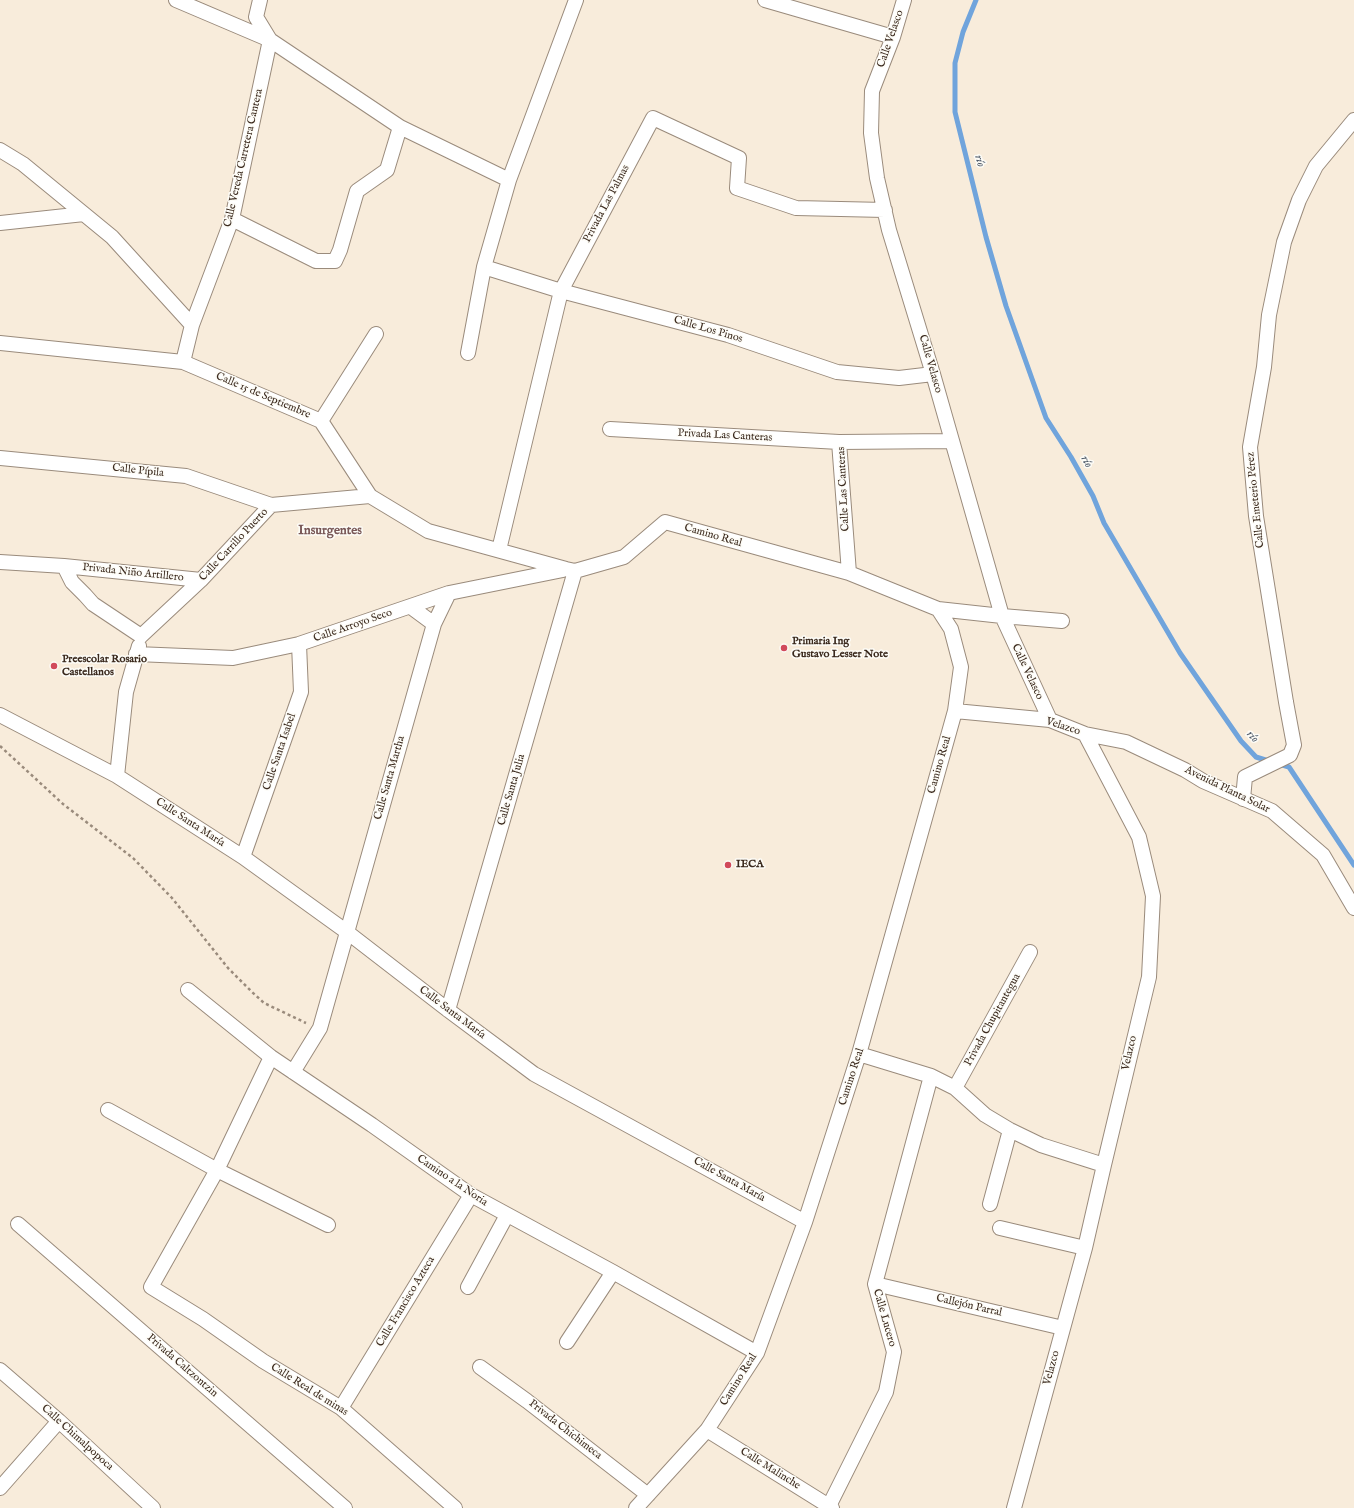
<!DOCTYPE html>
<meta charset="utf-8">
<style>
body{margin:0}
canvas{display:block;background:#f8ecdb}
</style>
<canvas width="1354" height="1508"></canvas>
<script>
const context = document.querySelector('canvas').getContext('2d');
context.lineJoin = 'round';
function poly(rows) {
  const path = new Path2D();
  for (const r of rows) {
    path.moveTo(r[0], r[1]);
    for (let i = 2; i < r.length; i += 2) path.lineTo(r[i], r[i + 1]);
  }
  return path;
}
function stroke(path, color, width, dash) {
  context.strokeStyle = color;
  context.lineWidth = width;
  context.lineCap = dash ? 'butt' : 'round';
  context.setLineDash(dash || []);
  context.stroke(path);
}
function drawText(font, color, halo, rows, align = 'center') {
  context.font = font + ' "IM FELL English",serif';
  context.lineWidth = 3;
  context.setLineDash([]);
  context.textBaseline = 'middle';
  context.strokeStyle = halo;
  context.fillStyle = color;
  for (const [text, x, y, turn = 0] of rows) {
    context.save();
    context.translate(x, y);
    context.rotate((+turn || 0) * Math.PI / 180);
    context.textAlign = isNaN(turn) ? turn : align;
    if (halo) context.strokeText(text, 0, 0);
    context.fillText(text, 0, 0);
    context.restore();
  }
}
stroke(poly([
 [976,0,963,32,955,63,955,112,986,237,1006,306,1046,418,1071,457,1093,496,1104,523,1180,653,1241,741,1256,757,1272,762],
 [1279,764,1289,767,1354,865]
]), '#70a4dc', 5);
const street = poly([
 [176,0,270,40,400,127,509,180],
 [765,0,893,37],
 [904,0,893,37,872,91,871,133,877,178,889,230,933,374,1002,616,1050,720],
 [0,150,23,164,112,237,192,325],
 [232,219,316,261,335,261,340,250,357,191,387,170,400,127],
 [0,223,84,214],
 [484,267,561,291,728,335,837,372,899,378,933,374],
 [0,343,183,362,321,421,370,496,428,531,566,569,575,571,624,557,665,522,849,573,938,609,1002,616,1062,621],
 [468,353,484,267,509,180,576,0],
 [183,362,192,325,232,219,270,40,256,17,260,0],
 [321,421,376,334],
 [610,429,839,442,951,441],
 [839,442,849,573],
 [0,458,186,476,271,505],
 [499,550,561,291,653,118,739,158,737,188,796,208,885,210],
 [0,562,64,566,201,580],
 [64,566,72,582,85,595,93,604,141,636],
 [411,607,434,624],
 [141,636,201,580,271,505,370,496],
 [136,654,233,658,299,644,449,593,563,570],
 [955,711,1050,720,1085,734,1126,742,1185,770,1203,781,1272,811,1323,855,1354,908],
 [0,715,117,776,243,857,347,932,448,1010,534,1074,805,1222],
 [117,776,126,692,139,646],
 [1243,799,1245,777,1290,755,1294,745,1286,702,1256,516,1250,447,1264,367,1269,315,1284,242,1299,200,1316,166,1354,120],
 [243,857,301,692,299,644],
 [188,990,271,1057,372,1125,471,1195,613,1272,757,1353],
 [448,1010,575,571],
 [859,1054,931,1076,955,1088,985,1115,1010,1130,1041,1145,1104,1165],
 [271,1057,217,1170,151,1287,203,1319,263,1361,341,1408,455,1508],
 [293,1072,320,1028,434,624,449,593],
 [955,1088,1030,952],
 [108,1110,217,1170,328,1225],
 [990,1204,1010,1130],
 [18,1224,345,1508],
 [1000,1228,1085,1248],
 [875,1284,1063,1328],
 [468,1287,507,1215],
 [567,1342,613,1272],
 [480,1367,527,1401,648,1495],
 [0,1370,59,1421,153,1508],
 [341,1408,471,1195],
 [707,1430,832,1508],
 [0,1488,59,1421],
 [829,1506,886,1392,894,1352,875,1284,931,1076],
 [636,1508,707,1430,757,1353,805,1222,859,1054,955,711,961,667,951,629,938,609],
 [1014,1508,1085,1248,1104,1165,1149,977,1153,896,1139,837,1085,734]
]);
stroke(street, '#9a8b7c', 16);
stroke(poly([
 [0,746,63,804,133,858,172,898,228,968,252,992,264,1003,306,1023]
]), '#9a8b7c', 2.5, [3, 3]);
stroke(street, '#fff', 14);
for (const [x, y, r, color] of [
 [784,648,4,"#d1495b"],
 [54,666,4,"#d1495b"],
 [728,865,4,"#d1495b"]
]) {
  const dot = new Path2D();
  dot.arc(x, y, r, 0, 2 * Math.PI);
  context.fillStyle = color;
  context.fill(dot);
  stroke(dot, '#fdfcf7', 1.5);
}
drawText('11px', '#3b2a1e', '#fdfcf7', [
 ["Calle Velasco",891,39,-71],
 ["Calle Vereda Carretera Cantera",244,158,-77],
 ["Privada Las Palmas",607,204,-62],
 ["Calle Los Pinos",708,330,16],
 ["Calle Velasco",930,364,74],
 ["Calle 15 de Septiembre",263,396,23],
 ["Privada Las Canteras",725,436,3],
 ["Calle Pípila",138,471,6],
 ["Calle Las Canteras",844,489,-93],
 ["Calle Emeterio Pérez",1256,500,-96],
 ["Camino Real",713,536,16],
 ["Calle Carrillo Puerto",234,545,-47],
 ["Privada Niño Artillero",133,573,6],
 ["Calle Arroyo Seco",353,626,-19],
 ["Calle Velasco",1027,672,65],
 ["Velazco",1063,727,18],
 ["Calle Santa Isabel",280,752,-71],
 ["Camino Real",940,765,-74],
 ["Calle Santa Martha",390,778,-74],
 ["Calle Santa Julia",512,790,-74],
 ["Avenida Planta Solar",1227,790,26],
 ["Calle Santa María",190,823,33],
 ["Calle Santa María",452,1013,37],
 ["Privada Chupitantegua",993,1020,-61],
 ["Velazco",1130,1053,-77],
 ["Camino Real",852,1077,-72],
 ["Calle Santa María",729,1180,29],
 ["Camino a la Noria",452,1181,34],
 ["Calle Francisco Azteca",406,1302,-59],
 ["Callejón Parral",969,1306,13],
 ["Calle Lucero",884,1318,74],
 ["Privada Caltzontzin",182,1366,41],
 ["Velazco",1052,1368,-75],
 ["Camino Real",739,1380,-58],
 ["Calle Real de minas",309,1390,32],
 ["Privada Chichimeca",565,1430,38],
 ["Calle Chimalpopoca",77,1438,42],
 ["Calle Malinche",770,1469,32]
]);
drawText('bold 11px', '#3b2a1e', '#fdfcf7', [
 ["Primaria Ing",792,642],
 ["Gustavo Lesser Note",792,655],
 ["Preescolar Rosario",62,660],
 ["Castellanos",62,673],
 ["IECA",736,865]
], 'left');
drawText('italic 12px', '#505b6a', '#fdfcf7', [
 ["río",979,161,75],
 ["río",1086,462,61],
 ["río",1252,737,48]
]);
drawText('bold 13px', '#795857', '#fdfcf7', [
 ["Insurgentes",330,531]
]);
</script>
